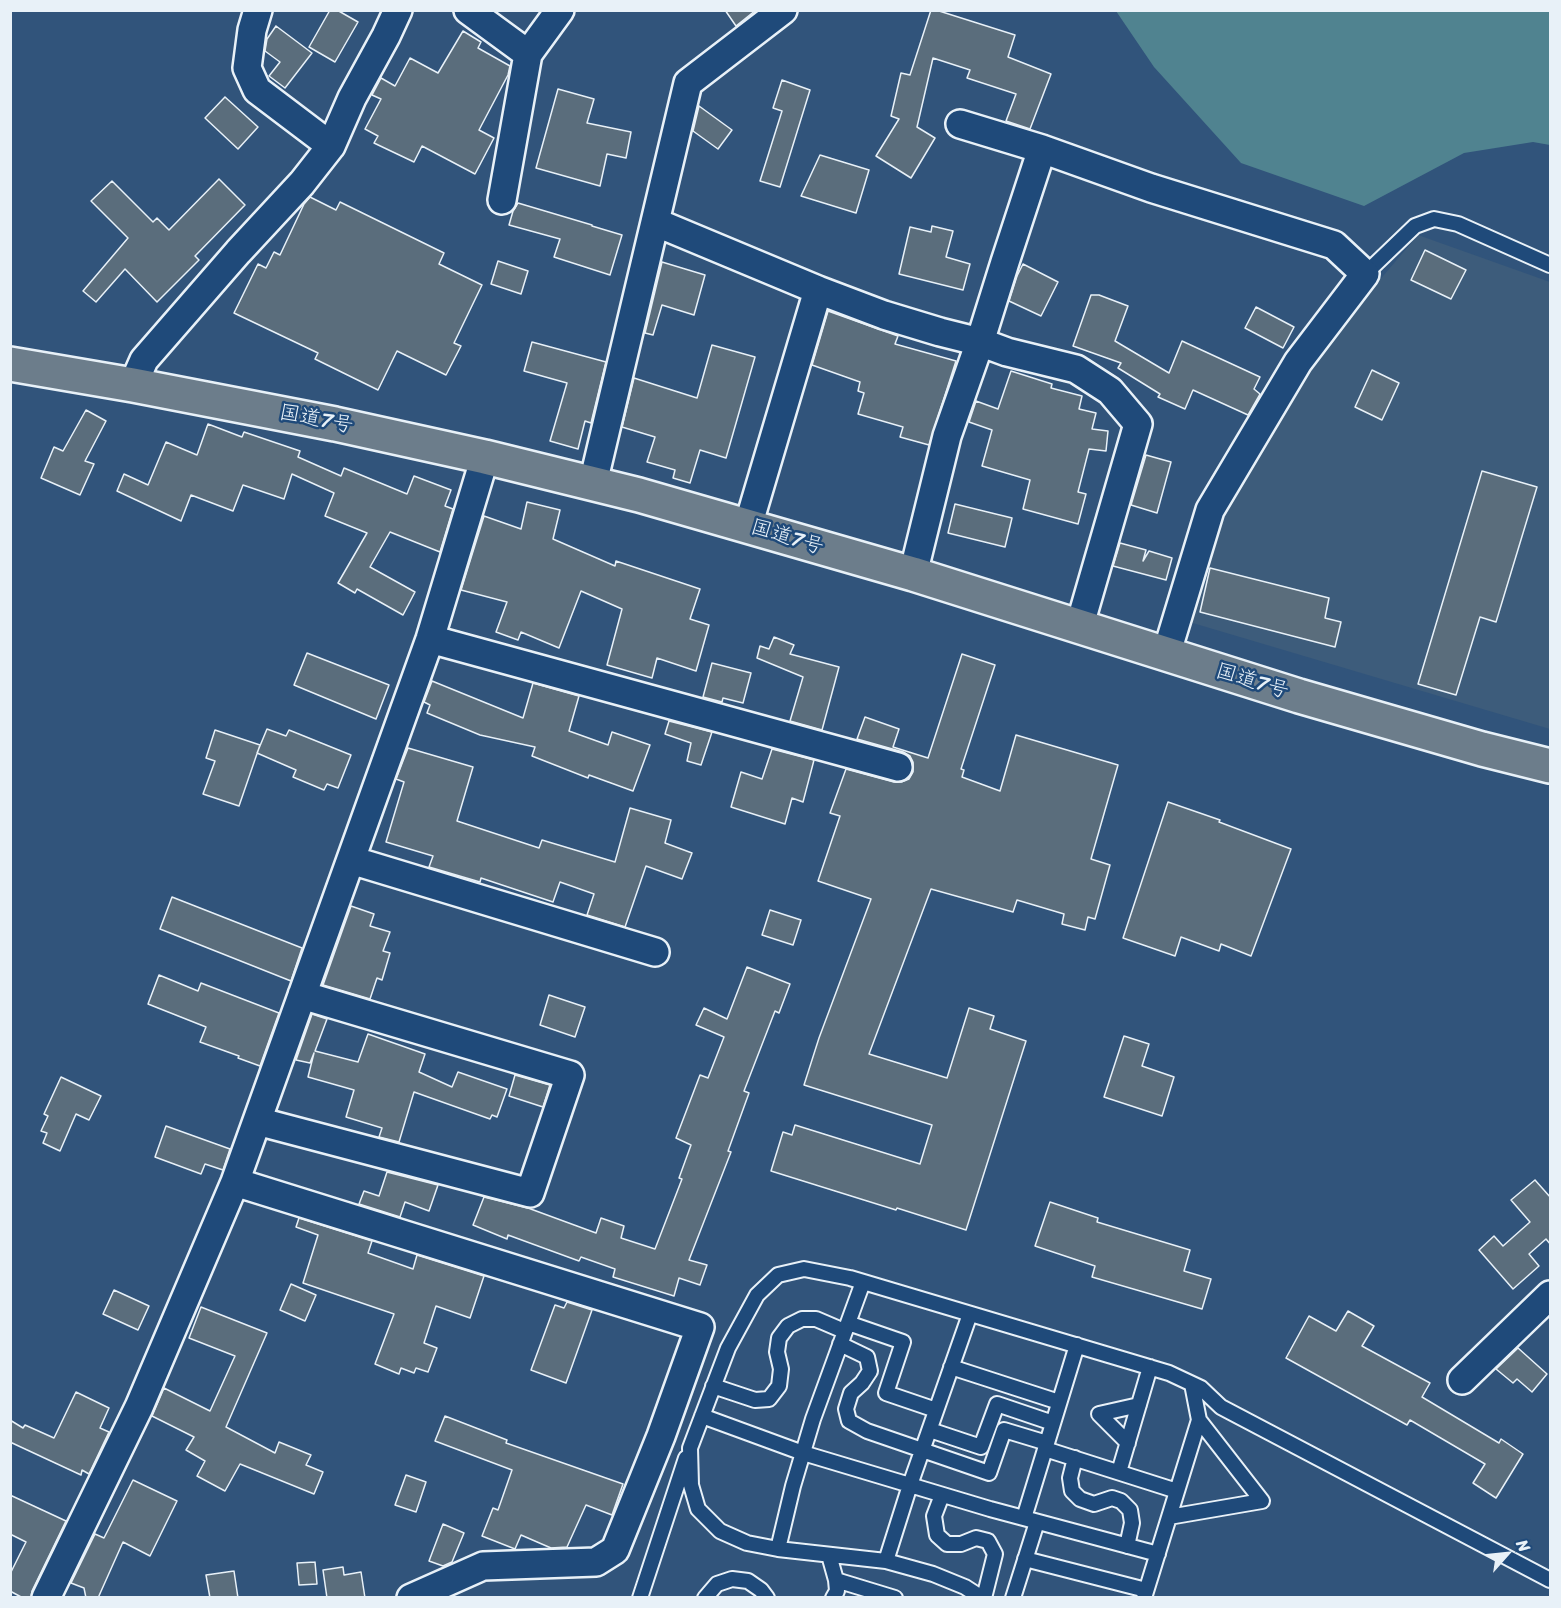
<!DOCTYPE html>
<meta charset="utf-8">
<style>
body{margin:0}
#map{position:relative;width:1561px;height:1608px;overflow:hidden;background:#31547b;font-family:Sriracha,sans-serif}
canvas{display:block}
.frame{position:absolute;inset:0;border:12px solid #e8f1f8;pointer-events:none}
.north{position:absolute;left:1477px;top:1524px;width:60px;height:60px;-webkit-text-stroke:4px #1f4a7a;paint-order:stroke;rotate:63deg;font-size:16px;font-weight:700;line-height:24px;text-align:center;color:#e8f1f8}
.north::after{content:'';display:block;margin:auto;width:21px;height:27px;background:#e8f1f8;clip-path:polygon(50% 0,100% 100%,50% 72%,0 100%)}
</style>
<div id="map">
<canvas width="1561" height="1608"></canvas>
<div class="frame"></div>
<div class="north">N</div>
</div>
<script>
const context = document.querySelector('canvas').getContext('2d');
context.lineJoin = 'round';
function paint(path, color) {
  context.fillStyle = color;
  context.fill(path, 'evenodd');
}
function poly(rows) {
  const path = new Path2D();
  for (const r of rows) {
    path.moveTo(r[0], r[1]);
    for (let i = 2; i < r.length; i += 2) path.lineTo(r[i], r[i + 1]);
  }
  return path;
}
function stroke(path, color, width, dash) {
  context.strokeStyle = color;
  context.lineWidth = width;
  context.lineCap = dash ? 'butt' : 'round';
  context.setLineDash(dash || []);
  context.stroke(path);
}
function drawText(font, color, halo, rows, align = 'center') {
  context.font = font + ' Sriracha,"Klee One",sans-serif';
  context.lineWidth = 5;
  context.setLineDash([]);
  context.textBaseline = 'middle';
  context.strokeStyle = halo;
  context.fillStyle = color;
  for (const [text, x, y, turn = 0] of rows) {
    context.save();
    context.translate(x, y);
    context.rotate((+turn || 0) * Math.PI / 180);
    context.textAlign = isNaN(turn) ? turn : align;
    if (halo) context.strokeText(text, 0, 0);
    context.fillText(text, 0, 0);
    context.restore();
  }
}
paint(poly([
 [1418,235,1550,282,1550,729,1186,621,1216,523,1321,349]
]), '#3d5c7b');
paint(poly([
 [1116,11,1550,11,1550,145,1533,142,1464,153,1364,206,1241,163,1154,67]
]), '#508390');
const building = poly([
 [330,10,337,10,358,22,335,62,309,47,330,10],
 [725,10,756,10,736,26,725,10],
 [931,10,936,10,1015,35,1008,57,1051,74,1030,129,1006,121,1016,94,967,78,970,70,933,58,917,127,935,138,911,178,876,156,899,119,891,116,901,73,910,75,931,10],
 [276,26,312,53,285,88,269,76,280,62,265,51,267,39,276,26],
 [463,31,481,42,478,48,510,66,508,75,479,130,494,138,475,174,422,146,414,162,374,143,378,136,365,129,381,99,372,95,381,78,395,86,410,58,438,73,463,31],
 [782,80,810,90,780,187,760,181,782,111,773,108,782,80],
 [558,89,594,99,587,123,631,132,626,158,607,154,600,186,536,168,558,89],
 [225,97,258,127,238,149,205,118,225,97],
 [699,106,732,130,718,149,693,131,699,106],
 [820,155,869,170,856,213,801,196,820,155],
 [219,179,245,205,195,256,199,260,157,302,125,269,96,302,83,291,128,238,91,201,112,181,153,222,157,218,169,230,219,179],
 [310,197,336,210,340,202,444,253,439,264,482,285,454,343,461,346,446,375,397,351,378,390,315,359,318,353,234,313,258,264,266,268,274,252,280,255,304,204,310,197],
 [518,203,592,225,592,226,622,235,610,275,554,257,560,239,509,225,513,211,518,203],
 [932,226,953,231,946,257,970,264,963,290,899,274,910,227,931,232,932,226],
 [1425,250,1466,270,1451,299,1411,280,1425,250],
 [498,261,528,271,521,294,491,284,498,261],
 [662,262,705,275,694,315,662,305,653,335,645,333,662,262],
 [1023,264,1058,282,1041,316,1009,301,1017,276,1023,264],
 [1091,295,1099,295,1128,306,1115,341,1169,373,1182,341,1260,377,1254,389,1260,394,1248,415,1193,390,1185,409,1158,397,1160,394,1118,368,1121,363,1073,346,1091,295],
 [1256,307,1294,327,1283,348,1245,328,1256,307],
 [828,311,898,336,895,344,956,361,929,445,900,437,903,427,858,414,864,393,858,391,860,382,812,365,828,311],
 [532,342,606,362,591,423,585,421,578,449,550,441,567,383,524,371,532,342],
 [712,345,755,357,726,458,700,450,690,483,673,478,675,470,647,462,655,437,622,427,634,378,697,398,712,345],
 [1372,370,1399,383,1382,420,1355,407,1372,370],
 [1011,371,1052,384,1051,388,1082,396,1079,409,1096,413,1092,429,1108,431,1106,451,1089,449,1078,492,1086,494,1078,524,1023,509,1030,480,982,466,992,430,969,422,976,401,998,409,1011,371],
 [86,410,106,421,85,461,94,464,80,495,41,478,54,447,63,451,86,410],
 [208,424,242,437,244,432,300,451,298,457,341,476,344,468,407,494,414,476,451,490,445,506,453,509,440,552,390,532,370,567,415,592,403,615,357,589,355,593,338,583,367,533,325,516,334,493,292,474,284,499,243,485,233,511,191,495,181,521,117,491,124,474,148,485,166,442,197,455,208,424],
 [1146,455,1171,462,1157,513,1131,505,1146,455],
 [1482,471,1537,487,1496,622,1480,617,1456,695,1418,684,1482,471],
 [527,502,560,510,553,539,615,566,616,561,700,589,690,619,709,625,696,671,657,658,652,678,607,665,622,609,581,591,559,648,521,632,518,640,496,632,507,602,461,590,484,516,521,529,527,502],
 [955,504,1012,518,1005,547,948,533,955,504],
 [1120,543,1146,550,1143,561,1149,551,1172,558,1166,580,1113,566,1120,543],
 [1210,568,1329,598,1325,618,1341,622,1335,647,1200,612,1210,568],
 [774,637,794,645,790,654,839,667,822,730,790,721,803,677,757,658,760,646,769,649,774,637],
 [307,653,389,685,376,719,294,685,307,653],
 [962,654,995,665,961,769,964,770,962,777,1000,791,1016,735,1118,765,1091,859,1110,865,1095,919,1088,917,1085,930,1062,924,1064,914,1017,900,1013,912,931,889,869,1054,947,1078,969,1008,994,1016,990,1029,1026,1041,966,1230,897,1208,896,1210,771,1171,783,1132,792,1135,795,1125,920,1164,932,1125,804,1085,819,1038,871,899,818,881,840,816,830,813,846,769,894,782,901,782,909,779,913,772,913,762,910,756,903,752,857,739,865,717,899,729,893,747,928,758,962,654],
 [712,663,751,673,743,703,723,698,722,702,703,697,712,663],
 [432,681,523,718,533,683,579,696,569,731,608,745,612,732,650,745,633,791,589,775,588,778,532,756,535,747,480,735,427,713,430,705,424,702,432,681],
 [669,721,712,732,701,765,687,761,691,743,665,734,669,721],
 [267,729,286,736,289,730,351,755,338,788,327,784,324,790,293,777,296,770,257,753,267,729],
 [215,730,260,745,239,806,203,794,215,761,206,758,215,730],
 [408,748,473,767,457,821,539,848,542,840,615,862,630,808,671,820,665,843,692,853,682,879,646,866,625,927,587,915,594,894,560,882,553,902,481,878,480,882,429,867,433,856,386,842,404,782,396,779,408,748],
 [772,749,814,760,803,802,792,798,785,824,731,807,741,772,762,779,772,749],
 [1168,802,1220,820,1219,822,1291,849,1251,956,1221,944,1219,951,1181,937,1175,956,1123,938,1168,802],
 [172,897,302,948,291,981,160,929,172,897],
 [351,906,374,914,370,926,390,932,383,951,390,953,382,980,377,978,370,999,323,985,351,906],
 [770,910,801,920,793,945,762,935,770,910],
 [747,967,790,984,779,1013,775,1011,744,1091,749,1093,728,1151,731,1152,689,1260,707,1265,700,1285,679,1278,674,1296,613,1277,615,1269,581,1257,579,1261,508,1235,507,1239,473,1225,484,1197,528,1208,596,1233,601,1218,624,1226,621,1238,655,1249,682,1179,679,1178,691,1145,676,1138,700,1075,708,1078,724,1037,696,1025,704,1008,727,1019,747,967],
 [159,975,198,991,201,983,279,1013,260,1066,238,1058,239,1056,200,1042,206,1027,148,1004,159,975],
 [549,995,585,1007,575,1037,540,1025,549,995],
 [312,1014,327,1019,315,1051,358,1062,368,1034,425,1054,419,1072,452,1087,458,1072,507,1089,497,1117,492,1115,490,1119,414,1092,399,1142,379,1137,382,1128,346,1117,354,1090,308,1077,314,1053,310,1063,296,1060,312,1014],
 [1124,1036,1149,1044,1142,1066,1174,1077,1162,1116,1104,1097,1124,1036],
 [515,1075,550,1085,543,1107,509,1096,515,1075],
 [61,1077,101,1096,89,1120,76,1114,60,1151,43,1143,47,1133,41,1131,48,1116,44,1114,61,1077],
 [166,1126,230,1149,223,1170,205,1164,201,1174,155,1157,166,1126],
 [387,1172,438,1185,429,1211,405,1202,400,1217,359,1204,364,1191,379,1196,387,1172],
 [1535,1180,1551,1198,1551,1245,1546,1239,1529,1254,1539,1266,1513,1289,1479,1250,1494,1236,1503,1246,1530,1222,1511,1200,1535,1180],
 [1050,1202,1098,1218,1097,1222,1190,1250,1184,1271,1211,1279,1202,1309,1092,1277,1095,1266,1035,1246,1050,1202],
 [299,1218,372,1241,368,1253,413,1269,417,1255,484,1276,470,1318,436,1306,424,1343,437,1348,428,1372,416,1368,414,1373,401,1368,399,1374,375,1364,394,1314,303,1283,318,1235,296,1227,299,1218],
 [291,1284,316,1295,305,1321,280,1310,291,1284],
 [114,1290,149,1306,138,1330,103,1314,114,1290],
 [567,1302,592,1310,566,1383,531,1370,555,1305,564,1308,567,1302],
 [201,1307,267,1333,226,1427,275,1453,279,1442,311,1455,306,1465,323,1472,314,1494,240,1464,225,1491,197,1476,205,1461,186,1450,194,1437,152,1416,164,1388,210,1411,235,1356,189,1338,201,1307],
 [1348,1311,1374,1326,1362,1346,1430,1383,1422,1397,1499,1443,1501,1439,1523,1454,1496,1498,1473,1483,1485,1464,1410,1420,1407,1425,1286,1358,1309,1316,1336,1331,1348,1311],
 [1518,1348,1547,1374,1532,1392,1517,1379,1513,1383,1496,1369,1518,1348],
 [76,1392,109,1408,100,1428,109,1432,89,1474,82,1470,81,1475,10,1442,10,1420,23,1428,25,1425,54,1438,76,1392],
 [445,1416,507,1440,506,1443,623,1484,612,1515,586,1505,567,1547,551,1548,521,1535,515,1549,482,1536,493,1508,498,1510,512,1470,435,1441,445,1416],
 [406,1475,426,1482,416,1512,395,1505,406,1475],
 [133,1480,177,1501,150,1556,123,1542,98,1598,86,1598,84,1588,71,1583,95,1534,104,1538,133,1480],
 [10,1495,66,1521,32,1591,31,1598,23,1598,10,1591,10,1574,26,1542,10,1534,10,1495],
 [443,1524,464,1533,452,1562,443,1566,429,1561,443,1524],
 [315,1562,317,1584,299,1585,297,1563,315,1562],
 [343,1567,344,1575,361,1572,365,1598,327,1598,323,1570,343,1567],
 [234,1571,238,1598,210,1598,206,1575,234,1571]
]);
paint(building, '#5a6d7c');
stroke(building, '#e8f1f8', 1.5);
const service = poly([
 [1365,274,1415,226,1434,219,1458,224,1550,265],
 [848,1323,903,1342,886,1393,936,1410],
 [840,1344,867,1357,870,1371,862,1383,851,1393,846,1409,849,1421,867,1431,989,1473,1004,1430,1047,1443],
 [951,1367,1059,1402],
 [713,1386,755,1400,769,1399,779,1386,781,1369,777,1352,779,1338,788,1326,802,1319,816,1319,844,1331],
 [702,1416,803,1453,990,1509,1158,1554],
 [930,1430,981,1447,997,1404,1053,1423],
 [1128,1443,1099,1414,1139,1405],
 [1045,1449,1177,1491],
 [1075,1458,1070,1478,1072,1491,1080,1499,1094,1504,1112,1498,1121,1501,1130,1510,1132,1523,1127,1546],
 [1119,1472,1150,1367],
 [942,1495,934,1516,937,1535,947,1544,961,1544,976,1538,988,1541,995,1554,984,1598],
 [1169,1517,1262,1501,1199,1420],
 [1024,1518,1077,1345],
 [778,1549,793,1486,813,1419,863,1282],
 [829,1555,836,1580,837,1591,833,1598],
 [1025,1559,1146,1590],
 [886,1561,910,1485,970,1314],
 [836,1580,895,1598],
 [640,1598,686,1458],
 [705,1598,717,1584,732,1579,748,1581,761,1590,767,1598],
 [982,1598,965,1587,933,1574,886,1561,778,1549,747,1543,720,1531,698,1509,691,1485,690,1448,728,1348,757,1295,778,1275,804,1269,850,1278,1169,1373,1201,1388,1221,1407,1550,1580],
 [1013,1598,1037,1522],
 [1144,1598,1199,1420,1192,1384]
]);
const minor = poly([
 [258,10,252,30,247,68,257,90,331,146],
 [468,10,528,54],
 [960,124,1042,149,1151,188,1334,245,1365,274,1298,362,1210,510,1166,655],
 [502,200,528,54,560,10],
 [655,222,818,290,748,526],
 [818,290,884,315,940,332,980,342,1007,352,1076,369,1110,391,1138,424,1079,628],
 [133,385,144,360,238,252,302,183,331,146,352,98,386,36,398,10],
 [593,483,688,83,783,10],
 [913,574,947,436,980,342,1005,262,1042,149],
 [430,639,898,767],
 [351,860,655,952],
 [257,1121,530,1193,570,1075,302,995],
 [235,1182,700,1327,661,1436,615,1550,596,1562,483,1566,411,1598],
 [1462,1380,1550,1295],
 [46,1598,139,1407,235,1182,430,639,485,457]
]);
const trunk = poly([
 [10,364,133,385,335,424,485,457,639,495,913,574,1299,696,1482,749,1550,766]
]);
stroke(service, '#e8f1f8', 18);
stroke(minor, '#e8f1f8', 32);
stroke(trunk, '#e8f1f8', 38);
stroke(service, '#1f4a7a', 14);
stroke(minor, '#1f4a7a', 27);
stroke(trunk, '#6c7d8b', 33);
drawText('21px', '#e8f1f8', '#1f4a7a', [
 ["国道7号",316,420,11],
 ["国道7号",787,538,17],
 ["国道7号",1252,682,17]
]);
</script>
